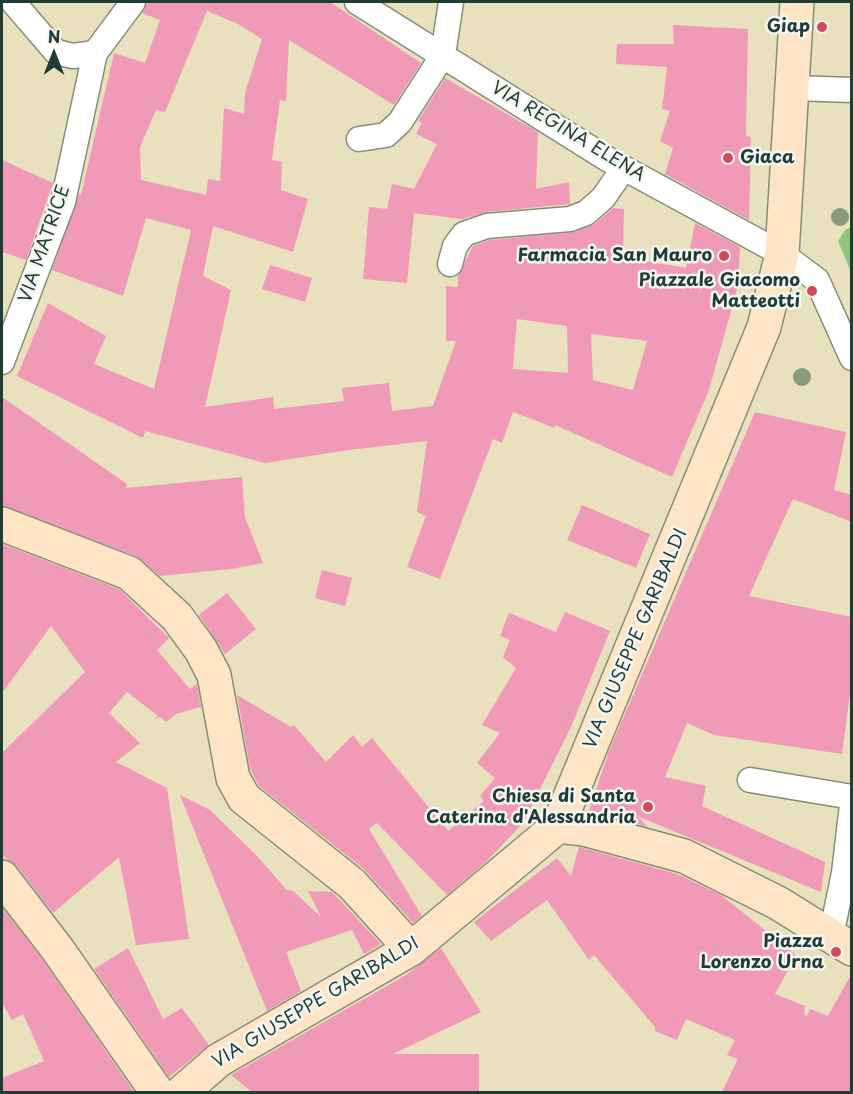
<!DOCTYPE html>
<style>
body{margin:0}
#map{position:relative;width:853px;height:1094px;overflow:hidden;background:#e9e0be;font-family:"Playpen Sans",sans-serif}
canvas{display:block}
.frame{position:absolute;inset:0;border:3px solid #1f3d34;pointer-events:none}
.north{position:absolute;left:24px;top:24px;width:60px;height:60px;-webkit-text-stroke:4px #f6f6f2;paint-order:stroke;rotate:0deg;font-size:16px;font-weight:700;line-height:24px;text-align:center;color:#1f3d34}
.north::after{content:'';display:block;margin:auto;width:21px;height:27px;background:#1f3d34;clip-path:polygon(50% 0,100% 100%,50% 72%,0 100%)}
</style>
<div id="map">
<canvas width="853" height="1094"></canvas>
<div class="frame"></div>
<div class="north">N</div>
</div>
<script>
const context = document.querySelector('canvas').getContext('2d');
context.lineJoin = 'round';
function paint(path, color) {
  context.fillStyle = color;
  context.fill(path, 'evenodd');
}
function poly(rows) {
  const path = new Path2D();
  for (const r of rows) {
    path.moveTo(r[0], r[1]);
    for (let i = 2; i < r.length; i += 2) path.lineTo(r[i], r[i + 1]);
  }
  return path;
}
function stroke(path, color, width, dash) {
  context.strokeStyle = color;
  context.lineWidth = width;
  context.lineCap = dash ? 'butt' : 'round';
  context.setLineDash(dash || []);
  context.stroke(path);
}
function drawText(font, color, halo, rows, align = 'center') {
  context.font = font + ' "Playpen Sans",sans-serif';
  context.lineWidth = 5;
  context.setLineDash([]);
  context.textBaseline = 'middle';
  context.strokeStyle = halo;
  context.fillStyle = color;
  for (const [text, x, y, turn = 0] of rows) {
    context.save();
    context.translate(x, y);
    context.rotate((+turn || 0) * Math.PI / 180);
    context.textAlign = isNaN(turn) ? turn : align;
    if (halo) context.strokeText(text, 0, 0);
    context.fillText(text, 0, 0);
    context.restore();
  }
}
paint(poly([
 [851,227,851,272,838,241,845,230]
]), '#8dc77b');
paint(poly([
 [147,2,330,2,421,63,394,105,289,40,286,101,280,100,272,160,282,162,281,190,308,199,293,252,213,226,203,276,231,290,205,407,273,397,274,409,344,401,342,388,389,383,392,411,433,406,456,341,446,341,446,286,458,287,458,275,473,246,490,240,575,232,595,224,613,208,624,209,623,257,686,268,695,223,740,247,738,286,709,390,672,477,555,425,555,428,513,412,502,443,493,439,440,579,407,567,426,516,417,512,427,441,349,450,265,463,145,431,143,438,17,376,48,303,106,336,94,364,154,389,191,230,146,218,123,296,52,270,79,194,81,195,114,53,145,63,160,20,142,13],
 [207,11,238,24,262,39,245,93,244,114,224,108,220,181,208,179,206,195,141,180,140,147,156,110,165,112],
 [517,319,567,326,568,373,513,369],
 [591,334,647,341,633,390,593,380],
 [673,25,748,29,746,136,751,137,749,220,665,174,673,148,660,141,670,111,662,109,667,67,616,64,617,44,674,44],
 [445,78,538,132,536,189,569,182,570,204,486,212,462,219,414,213,407,283,363,279,369,207,387,209,392,184,414,189,437,144,416,134,422,123,418,121],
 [2,160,53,183,26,260,2,252],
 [270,265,312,278,305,302,262,289],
 [2,397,127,484,126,488,242,477,245,517,263,563,231,569,160,576,136,556,2,506],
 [755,412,846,432,834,490,852,495,852,522,793,499,749,596,852,617,852,679,842,754,714,735,687,723,665,777,706,786,702,806,825,862,821,892,637,816,648,827,589,811,609,751],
 [582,505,650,534,636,568,567,540],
 [2,544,119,589,169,638,157,650,190,689,197,684,201,707,176,714,166,722,160,717,154,719,158,716,127,692,109,713,140,743,116,762,167,788,189,939,136,945,119,857,53,913,17,866,2,855,2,753,85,672,51,626,2,693],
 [322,570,352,578,345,606,315,598],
 [227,593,256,629,225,654,199,615],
 [565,612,610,631,571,727,523,823,486,862,447,895,377,823,369,829,422,916,413,923,364,869,259,786,250,768,237,695,291,727,294,725,326,762,353,735,362,747,372,738,448,831,484,801,480,796,495,778,477,763,500,733,482,725,516,668,503,657,510,640,500,636,509,613,556,632],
 [180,795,210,810,255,854,287,890,293,891,321,917,308,891,332,892,381,944,364,954,352,930,286,952,301,991,267,1011],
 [579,847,677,874,721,895,796,955,775,994,805,1006,804,1015,807,1016,810,1009,828,1016,852,973,852,1092,722,1092,738,1059,727,1055,735,1040,686,1019,677,1040,655,1031,655,1027,594,955,589,960,547,900,491,941,474,922,557,858,571,876],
 [2,907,45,963,134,1092,2,1092,2,1078,44,1061,23,1014,12,1020,2,1003],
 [128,948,163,1019,182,1008,209,1045,169,1077,94,969],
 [441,948,481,1012,393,1054,479,1054,479,1092,252,1092,231,1075,406,975]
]), '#f09ab8');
const street = poly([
 [13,2,56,52,73,56,95,53,133,2],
 [357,2,609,160,782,254,817,280,852,358],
 [794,88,852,90],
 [359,139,386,135,400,122,443,55,451,2],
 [450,264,455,246,464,234,487,226,570,219,586,213,603,198,624,168],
 [2,362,63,202,95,53],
 [750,780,852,797],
 [831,936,844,873,852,805]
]);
const secondary = poly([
 [2,524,129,573,177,617,201,650,214,675,233,778,244,798,352,884,411,949],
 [558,826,584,829,684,856,778,903,852,949],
 [2,877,58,950,157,1092],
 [182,1092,219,1060,411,949,558,826,764,327,782,254,797,2]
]);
stroke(street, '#848e79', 27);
stroke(secondary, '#848e79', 36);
stroke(street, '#fff', 24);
stroke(secondary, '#fde5c5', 33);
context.fillStyle = '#899a7c';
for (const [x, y] of [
 [840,217],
 [802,377]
]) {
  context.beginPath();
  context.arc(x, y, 9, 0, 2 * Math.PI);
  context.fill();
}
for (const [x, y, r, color] of [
 [822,27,6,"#d1495b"],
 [728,158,6,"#d1495b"],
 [724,256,6,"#d1495b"],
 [812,291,6,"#d1495b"],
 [648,807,6,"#d1495b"],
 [836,952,6,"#d1495b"]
]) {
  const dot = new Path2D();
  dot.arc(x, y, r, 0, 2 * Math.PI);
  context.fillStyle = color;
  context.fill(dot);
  stroke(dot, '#f6f6f2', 2);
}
drawText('bold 18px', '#1f3d34', '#f6f6f2', [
 ["Giap",810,27],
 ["Giaca",740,158,"left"],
 ["Farmacia San Mauro",712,256],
 ["Piazzale Giacomo",800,281],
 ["Matteotti",800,302],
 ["Chiesa di Santa",636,797],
 ["Caterina d'Alessandria",636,818],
 ["Piazza",824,942],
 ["Lorenzo Urna",824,963]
], 'right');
drawText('18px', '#1f3d34', '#f6f6f2', [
 ["VIA REGINA ELENA",568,132,31],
 ["VIA MATRICE",45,244,-71],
 ["VIA GIUSEPPE GARIBALDI",636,639,-67],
 ["VIA GIUSEPPE GARIBALDI",316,1003,-31]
]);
</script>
